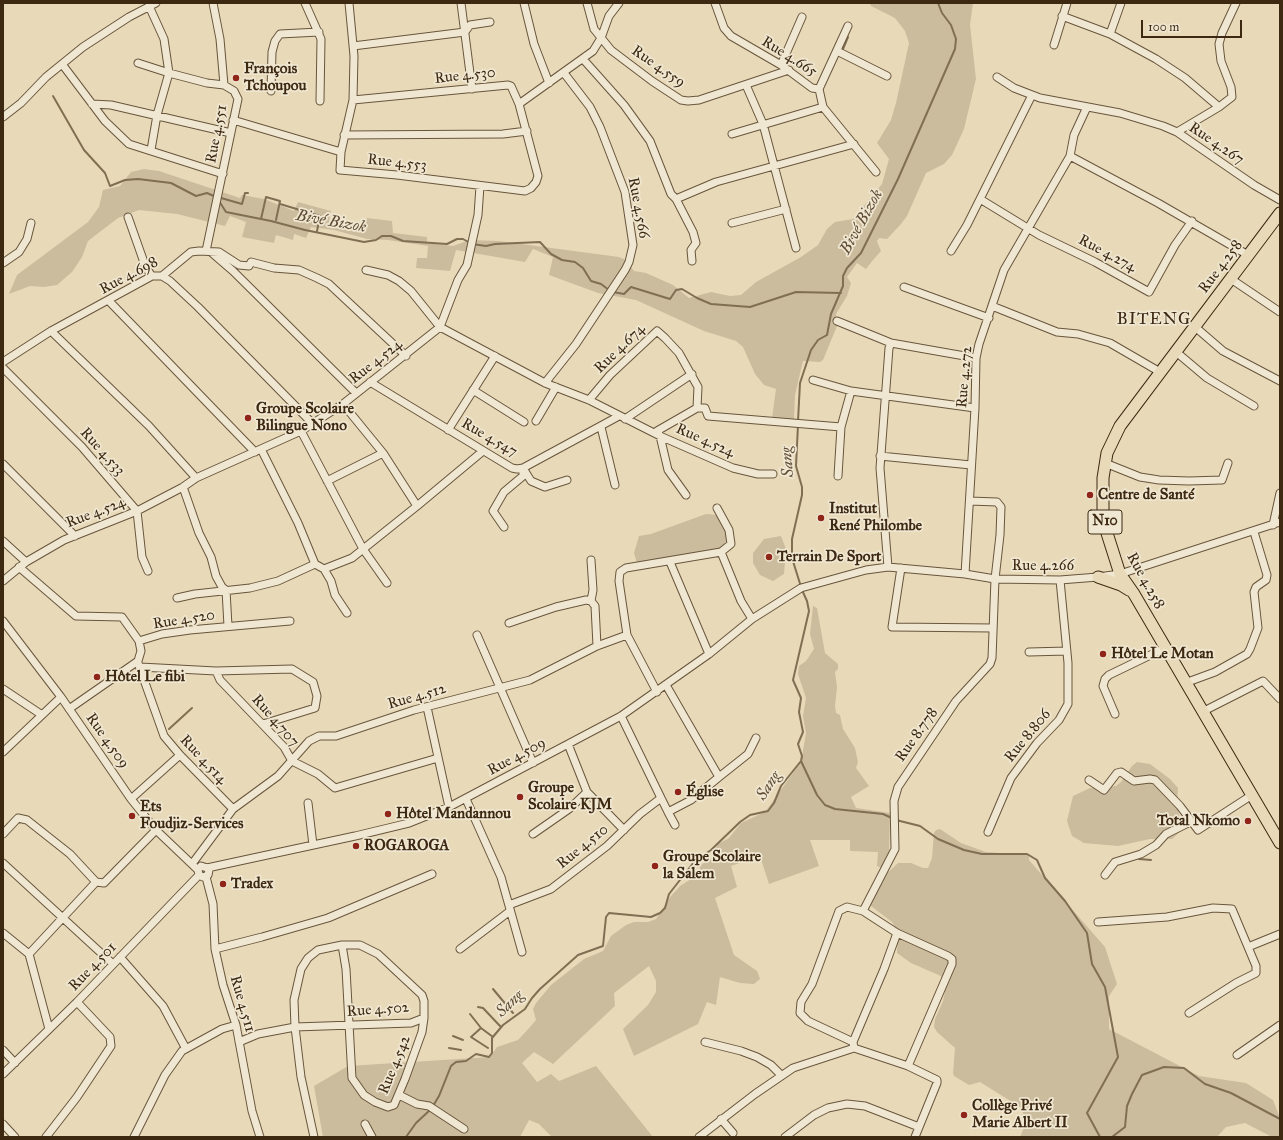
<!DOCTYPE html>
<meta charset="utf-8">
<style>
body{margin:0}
#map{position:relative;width:1283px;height:1140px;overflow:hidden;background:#e8dab9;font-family:"IM FELL Great Primer",serif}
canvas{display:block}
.frame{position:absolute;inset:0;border:4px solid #3d2912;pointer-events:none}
.scale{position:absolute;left:1141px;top:20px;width:101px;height:18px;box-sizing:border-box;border:2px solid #3d2912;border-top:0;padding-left:5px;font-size:12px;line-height:14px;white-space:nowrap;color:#3d2912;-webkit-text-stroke:3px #f0e7d2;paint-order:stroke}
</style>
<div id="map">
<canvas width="1283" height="1140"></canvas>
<div class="frame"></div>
<div class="scale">100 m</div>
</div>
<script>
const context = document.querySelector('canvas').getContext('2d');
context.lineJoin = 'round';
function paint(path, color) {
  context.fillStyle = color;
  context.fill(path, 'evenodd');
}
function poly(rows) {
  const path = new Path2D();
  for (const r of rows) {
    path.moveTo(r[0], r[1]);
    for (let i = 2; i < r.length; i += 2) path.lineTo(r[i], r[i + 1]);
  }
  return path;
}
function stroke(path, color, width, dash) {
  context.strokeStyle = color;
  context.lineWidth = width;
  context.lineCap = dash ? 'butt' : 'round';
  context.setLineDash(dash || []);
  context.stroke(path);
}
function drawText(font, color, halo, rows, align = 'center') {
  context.font = font + ' "IM FELL Great Primer",serif';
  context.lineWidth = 3.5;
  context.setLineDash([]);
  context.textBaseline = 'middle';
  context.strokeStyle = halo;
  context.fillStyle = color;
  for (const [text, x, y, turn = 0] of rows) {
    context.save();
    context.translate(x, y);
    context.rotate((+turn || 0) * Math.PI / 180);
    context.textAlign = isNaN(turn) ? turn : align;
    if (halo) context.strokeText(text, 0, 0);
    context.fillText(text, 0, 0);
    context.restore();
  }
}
paint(poly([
 [870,3,973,3,970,25,976,79,964,129,952,155,944,164,926,173,907,216,901,224,887,239,879,238,877,241,881,251,873,260,866,269,857,263,847,277,851,283,847,296,836,314,837,326,823,360,820,362,803,361,795,395,794,419,772,418,776,389,764,385,755,374,743,347,736,341,704,331,636,300,598,293,549,275,553,257,533,249,525,262,456,250,450,271,416,268,417,258,427,258,428,246,388,240,367,239,334,230,311,227,306,238,294,234,293,240,276,235,274,243,242,237,246,222,230,216,225,226,177,214,139,210,118,218,88,241,82,257,72,272,57,285,44,287,30,286,9,294,17,275,88,222,99,207,103,190,120,186,131,172,144,169,159,171,240,198,242,195,264,199,294,211,298,202,331,211,329,221,364,227,367,218,392,221,393,233,427,237,427,243,453,246,470,240,499,241,619,257,624,259,634,271,646,273,673,285,689,298,711,292,730,296,741,295,756,282,801,257,818,245,827,229,835,222,853,219,882,184,889,159,877,143,891,120,896,103,909,43,905,31,895,18,871,6],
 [706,514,717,515,724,526,728,540,725,547,711,551,637,563,634,553,639,536,651,534],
 [781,536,786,549,784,574,773,581,760,575,753,563,753,553,764,539],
 [813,606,817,608,825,653,838,664,838,669,835,672,837,687,835,706,836,713,840,715,843,729,855,748,858,762,856,768,869,786,851,797,856,808,890,813,889,851,882,868,877,866,878,852,850,851,850,840,810,840,819,866,769,884,760,856,731,866,737,887,715,898,734,955,757,971,760,979,754,984,740,983,720,977,716,1005,707,1002,698,1024,634,1056,623,1029,648,1005,656,992,656,981,649,966,614,993,615,1006,553,1064,534,1052,522,1063,537,1082,551,1074,559,1081,596,1066,653,1137,552,1137,539,1124,529,1120,520,1137,323,1137,314,1086,348,1066,490,1057,497,1047,518,1040,530,1027,536,1020,533,1009,536,1003,551,985,584,959,603,951,611,936,626,925,634,922,648,922,656,919,671,896,680,886,691,879,698,880,702,874,699,866,712,858,718,844,729,838,741,823,765,812,801,762,806,733,803,716,806,698,798,674,799,666,806,661,814,649,810,634],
 [1137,762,1150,764,1170,779,1178,788,1177,807,1182,825,1181,831,1172,839,1150,839,1118,846,1084,843,1072,836,1067,821,1073,796,1090,788,1116,786,1121,782,1132,766],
 [940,829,961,843,986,852,1029,855,1029,860,1105,947,1117,984,1109,996,1109,1029,1199,1076,1246,1083,1273,1100,1280,1118,1280,1137,1272,1137,1245,1123,1226,1127,1217,1137,1020,1137,1027,1121,1020,1107,980,1082,969,1085,954,1076,953,1073,955,1048,937,1032,934,1027,935,1019,943,1001,945,991,941,976,911,963,897,953,898,932,892,922,871,906,870,898,880,880,898,863,911,863,923,868,928,868,932,858,934,833,936,830]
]), '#cbbc9d');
stroke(poly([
 [843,49,848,37],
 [53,96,84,150,105,173,110,186,125,180,138,179,171,183,196,196,207,193,216,197],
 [221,198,242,204,245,193,248,193],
 [219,201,226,212,271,221,305,230,364,242,376,240,382,236,391,236,403,241,447,244,457,239,463,239,472,244,486,246,495,244,540,242,551,254,562,260,575,262,583,268,591,281,601,284,609,290],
 [280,204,320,216,317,231],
 [261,219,266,197,280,201,276,220],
 [613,292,624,294,631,287,670,299,676,290,682,289,697,298,711,304,750,307,796,292,841,293],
 [798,421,800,383,811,350,818,340,827,335,831,314,843,286,843,276,847,268,861,253,898,179,955,49,956,39,951,25,942,13,938,3],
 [169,729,192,708],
 [801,761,817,795,825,805,835,809,883,814,892,818],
 [896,820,920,826,938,839,964,850,982,854,1027,854,1037,860,1045,878,1065,901,1087,933,1092,964,1105,987,1118,1057,1087,1113,1100,1137],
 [1139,859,1151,860],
 [493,989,513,1013],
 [478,1007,483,1008,500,1026],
 [470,1014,481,1028,493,1037],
 [481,1028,471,1037,488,1048],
 [453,1036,463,1040],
 [449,1048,461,1050],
 [433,1106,439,1096,451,1066,456,1062,466,1061,476,1054,489,1057,492,1053,492,1038,503,1025,525,1009,532,998,540,989,578,955,603,946,606,917,609,913,651,917,660,913,665,908,669,894,694,862,711,850,740,822,750,815,768,811,774,803,781,786,801,761,802,756,798,744,803,732,799,712,801,698,793,680,809,611,807,601,802,590,792,558,792,539,802,495,802,487,796,466,798,425],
 [406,1137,416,1123,430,1110],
 [1112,1137,1125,1127,1127,1106,1132,1094,1142,1075,1164,1067,1184,1068,1205,1084,1231,1093,1280,1119]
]), '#816f54', 2);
const minor = poly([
 [305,3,321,39,320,101],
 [349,3,354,56,353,100,341,152,340,170,397,175,525,191,531,188,536,182,538,176,519,104],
 [461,3,472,89],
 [524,3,534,44,549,83],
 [587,3,594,29,611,50,652,81,681,100,688,101,699,100,789,70],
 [715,3,724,28,731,36,781,65,812,88,819,89,823,107,876,172],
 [1236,3,1222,33,1219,44,1221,61,1231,87,1232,97,1219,107,1177,132,1254,185,1280,200],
 [149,6,164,39,169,73,207,83,224,85],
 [1062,16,1110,34,1156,59,1185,78,1219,107],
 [1110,34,1121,3],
 [1054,45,1067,3],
 [353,46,465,32,470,25,490,22],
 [837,51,887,76],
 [583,59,624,105,650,141,671,194,676,199,693,232,696,243,691,250,692,261],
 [138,63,169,73,157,115,151,150],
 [62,64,105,121,129,144,223,174],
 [781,65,802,17],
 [997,77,1014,88,1040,98,1120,113,1163,126,1177,132],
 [746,85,763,124,796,248],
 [819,89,848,26],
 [271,91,272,52,275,41,280,34,319,32],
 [353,100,508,85,511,86,519,104,593,51,601,38,609,16,619,3],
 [92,104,111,105,231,133],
 [3,117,21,103,46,77,83,47,129,17,156,3],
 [233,120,341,152],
 [732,134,823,107],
 [344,135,503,134,527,131],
 [1070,156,1158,203,1248,255],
 [676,199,716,182,854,144],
 [980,199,1039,235,1095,262,1149,292,1175,245,1192,221],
 [128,217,146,268,152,276],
 [732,223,786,209],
 [206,251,238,99,234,91,224,85,220,39,213,3],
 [951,251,967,225,1032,95],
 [211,252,233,271,356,393],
 [3,263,19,252,27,239,31,223],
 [366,270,388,275,399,281,411,291,440,327,458,280,467,265,478,215,480,186],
 [162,276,170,281,198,307,312,423],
 [1231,279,1280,312],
 [904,287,989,318],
 [109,301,255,452],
 [992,306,1057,332,1078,334,1110,343,1160,372],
 [837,321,891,343,976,358],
 [1194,326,1223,351,1280,381],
 [51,331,149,426,196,478],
 [1175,351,1207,378,1254,406],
 [3,362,51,331,152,276,162,276,191,252,199,251,219,252,239,265,249,266,251,262,274,268,299,270,317,278,329,284,406,356],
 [3,368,82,447,137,511,142,557,148,571],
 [813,380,851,391,975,408],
 [370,382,512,468,517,469,523,468,619,416],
 [545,383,576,344,625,270,629,262,633,245,625,192,600,127,590,107,564,73],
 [473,390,524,422],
 [589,400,610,375,657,331,665,338,679,353,698,387,697,408,657,431,660,436,668,470,686,495],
 [343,404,383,453,417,506,483,451],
 [697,408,705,408,708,416,841,427],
 [625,419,692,374],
 [536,421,556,387],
 [601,427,615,485],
 [448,430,495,356],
 [301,431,363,549,387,583],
 [880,456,971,465],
 [1105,463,1140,477,1159,480,1189,481,1222,480,1228,463],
 [3,464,75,536],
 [838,476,841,427,851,391],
 [327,481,383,453],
 [183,487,199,533,211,557,216,576,222,587,226,590,228,626],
 [717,508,729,530,731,544,721,552,741,601,752,619],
 [1273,525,1280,493],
 [504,527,493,511,504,492,523,476,523,468,531,481,545,487,567,480],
 [3,541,26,562],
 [591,560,593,590,591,601,595,606,597,646],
 [670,562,709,654],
 [315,564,324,569,352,558,417,506],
 [19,567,76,616,122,617,139,641],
 [888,567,880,468,889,348,891,343],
 [901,568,892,627,993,628],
 [324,569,331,581,335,595,347,613],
 [965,574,975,408,976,358,979,344,1004,270,1070,156,1074,135,1087,107],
 [3,581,26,562,64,540,137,511,183,487,196,478,301,431,343,404,440,327,545,383,589,400,660,436,733,468,758,474,773,474],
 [177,598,195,594,250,588,278,581,315,564,298,523,261,449],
 [3,621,61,697,131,799,156,830,198,870],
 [509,623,556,607,586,600,591,601],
 [477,635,533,763],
 [1029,652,1067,651],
 [138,663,164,736,180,755,233,809,192,864],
 [140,667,216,671,220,680,284,747,292,761,318,774,335,788,438,758],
 [216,671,292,669,313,682,317,696,315,708,263,724],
 [1185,683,1215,672,1247,654,1250,649,1258,628,1254,592,1256,587,1266,580,1267,575,1254,532],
 [666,685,719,777,748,754,756,738],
 [3,689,42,715],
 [657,692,627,635,619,581,620,572,626,568,721,552],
 [427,707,449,807],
 [69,709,138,661,141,651,139,641,162,634,190,630,290,621],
 [1202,712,1263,681,1280,699],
 [1115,714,1103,686,1105,679,1109,675,1165,648],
 [621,716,661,798],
 [568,744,587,792,624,830],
 [3,752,61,697],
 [1089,780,1104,790,1117,773,1121,772,1134,781,1150,779,1155,780,1180,806,1198,830,1252,795],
 [131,799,180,755],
 [466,799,501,877,522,952],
 [308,803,313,845],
 [233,809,278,776,309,741,319,736,336,736,414,710,530,680,597,646,627,635],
 [668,812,675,825],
 [988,832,1011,778,1037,743,1059,720,1068,704,1068,663,1060,580],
 [3,834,18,818,27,820,70,854,96,882],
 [533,834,569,809,587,792],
 [3,863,113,964],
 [207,868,209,870,208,875,203,877,199,875,198,870,201,866,207,868,355,836,409,823,449,807,621,716,709,654,752,619,801,588,866,570,888,567,965,574,995,579,1060,580,1098,577,1120,574,1280,522],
 [1105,875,1115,862,1141,854,1156,845,1166,834,1190,822],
 [206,877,213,904,215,949,223,985,236,1025,252,1111,260,1137],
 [509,905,551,889,607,846,640,814,661,798,668,812,691,800,719,777],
 [863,911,847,907,839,911,812,984,801,1002,800,1013,808,1021,853,1042,854,1048,908,1066,937,1080,937,1083,915,1137],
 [1098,922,1167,917,1213,908,1232,909,1256,966,1256,973,1236,983,1189,1013],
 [3,933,29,954,49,1029],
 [897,933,948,956,952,959,952,964,908,1066],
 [342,945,360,945,378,954,422,995,424,1001,424,1018,411,1023,295,1027,294,1000,301,969,308,958,318,950,342,945],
 [342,945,346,969,352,1078,364,1095,375,1102,388,1107,394,1105,405,1079,422,1032,424,1018],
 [1248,947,1280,934],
 [215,949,262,937,328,918,432,874],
 [460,949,510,911],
 [29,954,96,882,104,883,156,830],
 [120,957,163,1006,185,1047],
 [239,1042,258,1034,295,1027,301,1077,314,1137],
 [705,1042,741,1051,757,1057,771,1065,781,1075],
 [853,1042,884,969,897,933,863,911,895,849,894,801,898,787,956,701,990,664,992,658,995,579,1000,535,1001,507,997,502,970,501],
 [3,1050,15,1063],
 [1237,1055,1280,1025],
 [3,1074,77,1002,199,875],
 [399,1095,417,1104,429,1106,464,1129],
 [721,1119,733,1133],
 [3,1124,15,1137],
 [365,1124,372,1137],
 [46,1137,77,1097,111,1046,110,1037,77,1002],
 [134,1137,165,1075,182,1051,222,1029,236,1025],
 [699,1137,755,1094,793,1068,854,1048],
 [785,1137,814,1115,828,1108,847,1104,865,1106,919,1127]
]);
const highway = poly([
 [1280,213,1120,426,1107,453,1103,478,1103,513,1106,530,1120,574,1134,594,1280,843],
 [1098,577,1121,585,1129,590]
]);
stroke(minor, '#68553c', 9);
stroke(highway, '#3d2912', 13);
stroke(minor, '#f0e7d2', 7);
stroke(highway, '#e8dab9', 11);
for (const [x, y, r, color] of [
 [236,78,4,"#8f2418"],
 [248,418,4,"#8f2418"],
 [1090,495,4,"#8f2418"],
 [821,518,4,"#8f2418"],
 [769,557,4,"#8f2418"],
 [1103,654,4,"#8f2418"],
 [97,677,4,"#8f2418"],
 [678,792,4,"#8f2418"],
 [520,797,4,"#8f2418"],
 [388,814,4,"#8f2418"],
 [132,816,4,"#8f2418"],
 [1248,821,4,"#8f2418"],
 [356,846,4,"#8f2418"],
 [655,866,4,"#8f2418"],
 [223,884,4,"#8f2418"],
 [964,1115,4,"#8f2418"]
]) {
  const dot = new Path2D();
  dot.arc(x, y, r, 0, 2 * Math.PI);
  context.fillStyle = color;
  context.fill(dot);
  stroke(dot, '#f0e7d2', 1.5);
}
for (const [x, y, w] of [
 [1105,522,34]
]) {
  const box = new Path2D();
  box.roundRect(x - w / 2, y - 12, w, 24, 3);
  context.fillStyle = '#f0e7d2';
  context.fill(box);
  stroke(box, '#3d2912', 1);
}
drawText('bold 14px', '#3d2912', null, [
 ["N10",1105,522]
]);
drawText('15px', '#3d2912', '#f0e7d2', [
 ["Rue 4.665",789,57,32],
 ["Rue 4.559",658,67,35],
 ["Rue 4.530",465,76,-6],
 ["Rue 4.551",217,134,-79],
 ["Rue 4.267",1216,144,34],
 ["Rue 4.553",397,163,6],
 ["Rue 4.566",638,208,79],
 ["Rue 4.274",1107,254,28],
 ["Rue 4.258",1221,267,-53],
 ["Rue 4.698",129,276,-28],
 ["Rue 4.674",620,349,-44],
 ["Rue 4.524",376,362,-38],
 ["Rue 4.272",965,377,-85],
 ["Rue 4.547",489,438,30],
 ["Rue 4.524",705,441,24],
 ["Rue 4.533",102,452,48],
 ["Rue 4.524",96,513,-21],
 ["Rue 4.266",1043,566],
 ["Rue 4.258",1145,581,61],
 ["Rue 4.520",184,620,-9],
 ["Rue 4.512",417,697,-16],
 ["Rue 4.707",275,721,49],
 ["Rue 8.778",917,735,-55],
 ["Rue 8.806",1028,736,-51],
 ["Rue 4.509",107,741,55],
 ["Rue 4.509",517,757,-28],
 ["Rue 4.514",203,760,47],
 ["Rue 4.510",583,847,-39],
 ["Rue 4.501",93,967,-46],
 ["Rue 4.511",242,1004,74],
 ["Rue 4.502",378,1010,-4],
 ["Rue 4.542",395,1065,-68]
]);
drawText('bold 15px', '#3d2912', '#f0e7d2', [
 ["François",244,69],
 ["Tchoupou",244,86],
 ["Groupe Scolaire",256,409],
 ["Bilingue Nono",256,426],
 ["Centre de Santé",1098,495],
 ["Institut",829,509],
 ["René Philombe",829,526],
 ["Terrain De Sport",777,557],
 ["Hôtel Le Motan",1111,654],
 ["Hôtel Le fibi",105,677],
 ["Groupe",528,788],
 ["Scolaire KJM",528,805],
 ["Église",686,792],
 ["Ets",140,807],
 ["Foudjiz-Services",140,824],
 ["Hôtel Mandannou",396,814],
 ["Total Nkomo",1240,821,"right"],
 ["ROGAROGA",364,846],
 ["Groupe Scolaire",663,857],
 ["la Salem",663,874],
 ["Tradex",231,884],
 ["Collège Privé",972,1106],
 ["Marie Albert II",972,1123]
], 'left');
drawText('italic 16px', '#5f4c33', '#f0e7d2', [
 ["Bivé Bizok",331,222,10],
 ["Bivé Bizok",862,222,-61],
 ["Sang",788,462,-94],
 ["Sang",769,786,-56],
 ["Sang",510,1004,-43]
]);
context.letterSpacing = '1px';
drawText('17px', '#3d2912', '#f0e7d2', [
 ["BITENG",1154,320]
]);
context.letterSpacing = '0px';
</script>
